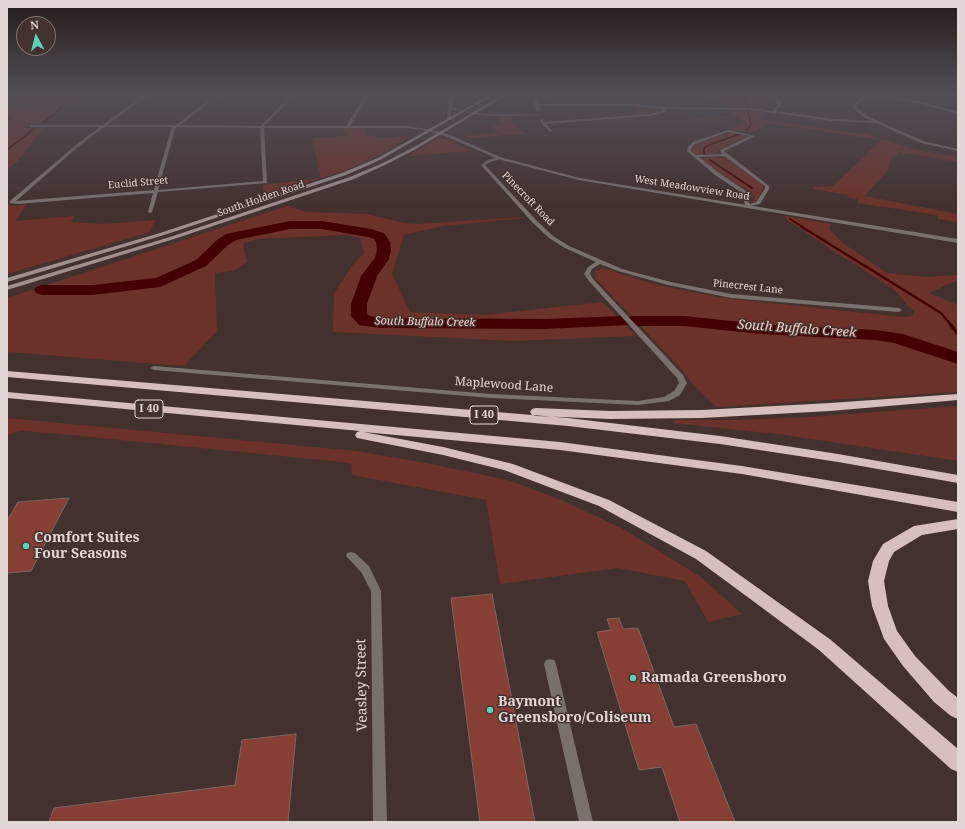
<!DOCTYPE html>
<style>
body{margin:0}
#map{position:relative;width:965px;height:829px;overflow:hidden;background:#42312e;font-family:"Noto Serif",serif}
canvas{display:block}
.frame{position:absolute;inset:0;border:8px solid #e3d7d5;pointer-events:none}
.north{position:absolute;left:16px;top:16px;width:40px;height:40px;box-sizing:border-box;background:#42312e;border:1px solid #827371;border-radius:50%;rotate:353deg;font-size:11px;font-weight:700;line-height:16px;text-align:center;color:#e3d7d5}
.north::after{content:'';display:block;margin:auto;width:14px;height:18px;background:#5dceb9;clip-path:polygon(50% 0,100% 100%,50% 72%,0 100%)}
</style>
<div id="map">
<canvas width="965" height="829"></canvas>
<div class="frame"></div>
<div class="north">N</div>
</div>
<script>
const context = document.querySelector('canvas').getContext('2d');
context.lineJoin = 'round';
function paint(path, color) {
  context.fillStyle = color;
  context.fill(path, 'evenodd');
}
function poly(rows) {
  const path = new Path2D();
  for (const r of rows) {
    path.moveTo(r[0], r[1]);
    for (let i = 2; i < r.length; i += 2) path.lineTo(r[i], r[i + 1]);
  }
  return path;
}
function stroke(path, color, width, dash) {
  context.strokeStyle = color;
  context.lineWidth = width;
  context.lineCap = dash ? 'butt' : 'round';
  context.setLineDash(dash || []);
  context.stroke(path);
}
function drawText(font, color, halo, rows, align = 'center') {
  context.font = font + ' "Noto Serif",serif';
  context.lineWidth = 3;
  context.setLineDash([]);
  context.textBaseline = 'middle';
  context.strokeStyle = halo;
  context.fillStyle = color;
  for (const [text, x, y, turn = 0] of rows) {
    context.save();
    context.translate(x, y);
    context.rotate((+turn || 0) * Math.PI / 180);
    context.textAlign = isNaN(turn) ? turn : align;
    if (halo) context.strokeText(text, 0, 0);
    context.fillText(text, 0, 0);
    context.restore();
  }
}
paint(poly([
 [47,94,75,94,71,98,80,102,65,104,40,123,30,124,24,128,43,128,17,162,7,169,7,123,12,118,7,114,7,108],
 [711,94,765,94,772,99,773,105,770,109,730,107,719,98,705,98],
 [632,106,655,108,658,109,660,112,640,114],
 [729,110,768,112,759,119,859,134,868,134,881,140,886,140,917,150,958,157,958,162,899,152,891,160,887,172,864,196,958,214,958,222,938,219,937,215,858,203,858,199,849,198,848,195,813,189,814,187,833,186,881,140,769,123,753,132,729,130,738,125,743,121,737,117,690,121,692,119,734,116],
 [499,116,511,117,513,123,524,134,469,138,464,136,499,133,491,126,501,125],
 [342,128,365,128,365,134,382,138,410,136,381,154,360,164,342,172,321,178,263,197,263,185,321,178,312,138,346,136],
 [736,132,750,136,719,149,717,154,698,154,693,153,692,150,694,146,697,144,729,133],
 [436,139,448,139,471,151,408,156],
 [714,157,726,159,762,183,764,188,755,202,752,202,755,196,751,192,722,175,701,159],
 [7,204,13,206,27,204,15,221,74,216,71,222,102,224,155,220,150,232,7,274],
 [287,206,306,212,366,214,404,223,418,224,523,217,524,218,444,226,404,235,392,274,410,312,483,315,603,302,636,336,513,341,333,332,334,294,351,267,364,253,360,238,347,235,257,239,243,244,247,262,233,271,215,273,217,331,184,366,7,352,7,298],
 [785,216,831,224,829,229,843,243,887,273,926,277,958,275,958,280,929,293,958,305,958,392,716,407,690,381,684,372,596,279,595,271,603,268,658,285,722,298,895,316,906,317,913,315,914,311,907,305,895,290,832,250,787,220],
 [958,406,958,461,785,435,674,423,675,420,739,420,809,417],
 [7,418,357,451,426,463,508,480,566,502,623,529,701,577,742,614,708,622,685,581,618,568,500,584,486,500,352,475,351,463,50,433,20,431,7,435]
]), '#6c3129');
stroke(poly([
 [742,94,746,99,747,107],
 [43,123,60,109,62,104,56,94],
 [746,131,751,125,748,110],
 [7,150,34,129],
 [704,152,704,148,709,145,740,134]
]), '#430000', 1.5);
stroke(poly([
 [704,151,704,154],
 [710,160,752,188],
 [790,219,804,228]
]), '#430000', 2);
stroke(poly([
 [802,227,941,313,951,325]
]), '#430000', 2.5);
stroke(poly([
 [950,324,958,334]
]), '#430000', 3.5);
paint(poly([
 [290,221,322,221,371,229,384,233,390,242,391,250,389,259,377,276,367,304,367,314,370,316,382,318,545,319,622,316,628,317,633,316,684,316,760,324,876,330,903,334,958,352,958,364,894,343,876,340,760,334,684,326,633,326,628,325,545,329,382,328,365,326,359,325,351,316,351,304,361,276,375,258,377,250,376,242,374,239,368,237,322,229,290,229,236,240,227,246,206,266,160,287,92,295,42,295,36,293,34,290,36,287,42,285,92,285,156,278,196,260,217,240,226,234,290,221]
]), '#430000');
const building = poly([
 [69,498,31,571,7,573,7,521,18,502,69,498],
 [492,594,535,822,480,822,451,598,492,594],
 [619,618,623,629,638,628,674,727,696,724,735,822,680,822,662,767,639,770,597,632,611,630,607,619,619,618],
 [296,734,288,822,49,822,54,808,235,785,242,740,296,734]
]);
paint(building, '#873f35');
stroke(building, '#7a6763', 1);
paint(poly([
 [145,94,149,94,107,125,176,125,218,94,220,94,180,125,261,126,293,94,295,94,264,126,346,126,367,94,369,94,350,126,408,126,431,130,429,131,408,128,264,128,267,183,158,192,152,212,150,213,148,212,153,193,18,204,10,203,10,201,76,145,100,127,31,127,30,125,103,125,145,94],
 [104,127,173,127,171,129,154,190,16,201,78,147,104,127],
 [177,127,260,128,263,181,158,190,175,129,177,127],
 [451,94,455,94,452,107,464,111,462,112,451,109,451,118,449,119,447,118,448,107,451,94],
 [767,94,770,94,781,102,781,105,776,111,833,119,872,121,865,118,856,111,853,106,858,100,867,95,867,94,922,102,958,112,958,114,922,104,871,95,860,102,857,106,858,109,867,116,923,141,958,149,958,151,921,143,876,123,833,121,751,110,665,109,665,113,650,116,546,124,552,131,550,132,542,124,540,119,542,119,544,122,650,114,662,111,662,109,634,106,539,106,540,109,538,110,536,109,533,99,545,95,545,97,537,99,538,104,634,104,663,107,751,108,773,111,777,105,777,102,767,94],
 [473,112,491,114,541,115,491,116,472,114,473,112],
 [728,130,756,136,724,151,769,186,769,189,760,204,746,207,744,201,747,196,745,195,715,175,687,151,688,147,693,142,728,130],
 [728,132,750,136,720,150,722,154,696,155,691,151,692,147,695,144,728,132],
 [724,156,765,186,765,189,756,202,750,204,748,201,751,196,749,193,719,173,699,157,724,156],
 [499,157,500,159,490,162,485,165,537,221,553,236,569,246,622,269,671,282,731,294,899,308,902,310,899,312,731,298,668,285,618,271,600,264,592,269,590,274,593,279,683,375,687,383,680,395,669,401,638,405,491,398,154,370,150,368,154,366,491,394,638,401,664,397,674,391,679,383,677,378,589,281,584,274,588,267,596,262,565,248,549,238,533,223,481,165,488,160,499,157],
 [351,552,355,553,369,566,381,591,387,822,373,822,371,591,361,572,346,556,347,553,351,552],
 [550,659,554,660,556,664,593,822,579,822,544,664,546,660,550,659]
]), '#79706e');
paint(poly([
 [428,129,450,135,500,157,579,178,958,239,958,243,579,180,498,159,448,137,428,131,428,129]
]), '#79706e');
paint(poly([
 [491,94,495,94,380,160,346,175,164,235,7,282,7,278,160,233,342,173,378,158,491,94],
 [504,94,508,94,416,149,385,165,354,179,174,239,7,290,7,286,170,237,350,177,383,163,414,147,504,94]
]), '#9f908e');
paint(poly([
 [7,371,568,418,720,436,838,454,958,475,958,483,838,462,720,444,568,426,7,377,7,371],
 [7,392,560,442,742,466,958,502,958,512,742,474,560,450,363,432,443,447,513,464,609,500,706,551,831,640,958,749,958,772,951,769,819,650,753,601,696,559,599,506,504,470,443,455,357,438,355,435,357,432,360,431,7,398,7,392],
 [958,394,958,400,830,411,702,418,610,419,536,416,532,415,530,412,532,409,536,408,610,411,702,410,830,403,958,394],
 [958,519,958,529,922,535,894,552,889,561,884,581,888,606,897,631,915,656,948,690,958,698,958,719,951,716,934,702,903,666,884,639,872,606,868,581,873,561,883,544,914,526,958,519]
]), '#d6bfbc');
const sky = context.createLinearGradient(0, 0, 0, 210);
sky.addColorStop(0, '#241b19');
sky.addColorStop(0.45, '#544e57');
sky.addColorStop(1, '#544e5700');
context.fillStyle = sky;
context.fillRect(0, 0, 965, 210);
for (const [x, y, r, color] of [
 [26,546,4,"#5dceb9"],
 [633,678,4,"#5dceb9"],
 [490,710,4,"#5dceb9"]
]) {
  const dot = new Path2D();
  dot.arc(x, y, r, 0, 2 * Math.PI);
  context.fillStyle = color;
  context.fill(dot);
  stroke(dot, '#42312e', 1.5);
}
drawText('10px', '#e3d7d5', '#42312e', [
 ["Euclid Street",138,183,-5],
 ["West Meadowview Road",692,188,9],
 ["South Holden Road",261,199,-19],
 ["Pinecroft Road",528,199,46],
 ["Pinecrest Lane",748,287,6]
]);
drawText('italic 11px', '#fbcec6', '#42312e', [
 ["South Buffalo Creek",425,322,1]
]);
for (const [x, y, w] of [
 [149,409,28],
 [484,415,28]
]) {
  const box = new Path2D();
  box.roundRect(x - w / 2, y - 9, w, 18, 3);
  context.fillStyle = '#42312e';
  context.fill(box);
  stroke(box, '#e3d7d5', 1);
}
drawText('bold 11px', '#e3d7d5', null, [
 ["I 40",149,409],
 ["I 40",484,415]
]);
drawText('12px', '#e3d7d5', '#42312e', [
 ["Maplewood Lane",504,385,4]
]);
drawText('italic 13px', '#fbcec6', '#42312e', [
 ["South Buffalo Creek",797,329,4]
]);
drawText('bold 14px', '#e3d7d5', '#42312e', [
 ["Comfort Suites",34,538],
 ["Four Seasons",34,554],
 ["Ramada Greensboro",641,678],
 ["Baymont",498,702],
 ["Greensboro/Coliseum",498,718]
], 'left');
drawText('14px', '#e3d7d5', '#42312e', [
 ["Veasley Street",362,685,-91]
]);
</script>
